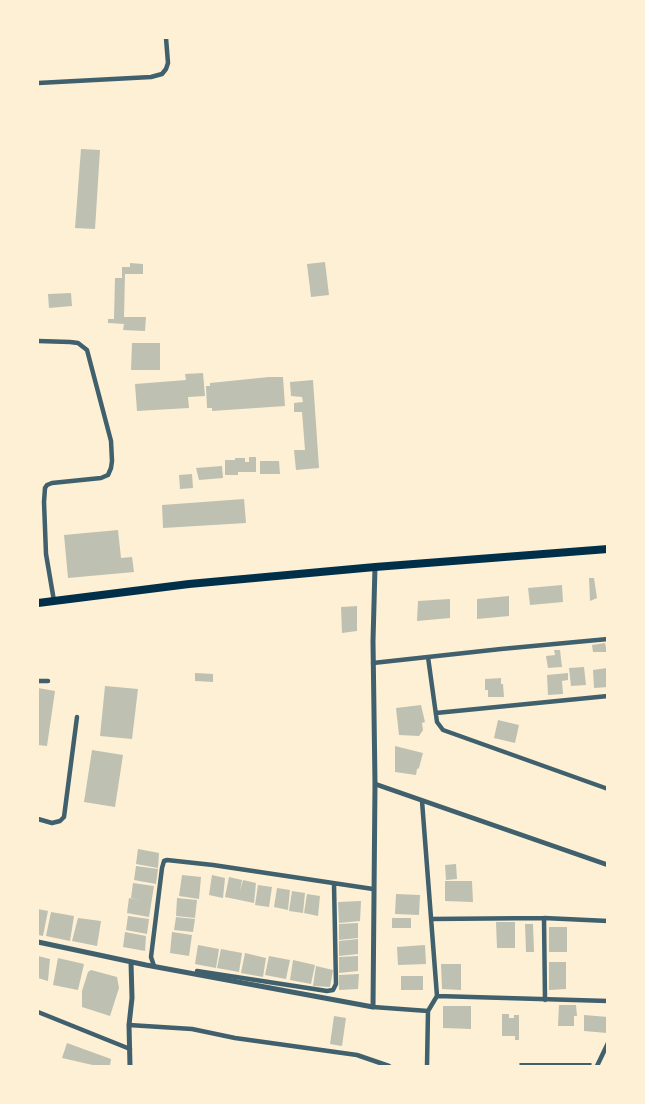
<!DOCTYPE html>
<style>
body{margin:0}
#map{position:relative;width:645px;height:1104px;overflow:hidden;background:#fdf0d5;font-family:"PT Sans Narrow",sans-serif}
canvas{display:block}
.frame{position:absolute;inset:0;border:39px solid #fdf0d5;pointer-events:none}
</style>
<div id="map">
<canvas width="645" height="1104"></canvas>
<div class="frame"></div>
</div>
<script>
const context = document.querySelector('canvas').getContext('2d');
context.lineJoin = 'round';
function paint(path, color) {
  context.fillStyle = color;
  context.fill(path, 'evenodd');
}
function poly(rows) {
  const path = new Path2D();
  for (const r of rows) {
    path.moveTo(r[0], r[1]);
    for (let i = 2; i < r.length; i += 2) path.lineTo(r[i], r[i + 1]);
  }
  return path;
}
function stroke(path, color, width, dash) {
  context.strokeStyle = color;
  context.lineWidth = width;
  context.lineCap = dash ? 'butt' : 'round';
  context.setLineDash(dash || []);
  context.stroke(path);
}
paint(poly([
 [81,149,100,150,95,229,75,228],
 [325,262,329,295,311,297,307,264],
 [130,263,143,264,143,274,125,274,124,317,146,317,145,331,123,330,124,324,108,323,108,319,114,319,115,278,122,278,122,267,130,267],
 [71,293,72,306,49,308,48,294],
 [132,343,160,343,160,370,131,370],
 [203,373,205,396,188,397,189,408,137,411,135,384,186,380,185,374],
 [269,377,283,377,285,406,212,411,212,408,207,408,206,386,210,386,210,383],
 [313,380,319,468,296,470,294,450,305,450,302,412,294,412,294,403,303,402,302,397,291,396,290,382],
 [249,457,256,457,256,472,238,472,238,475,225,475,225,460,235,460,235,458,245,458,245,462,249,462],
 [260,461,279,461,280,474,260,474],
 [222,466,223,478,199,480,196,468],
 [192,474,193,488,180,489,179,475],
 [244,499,246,523,163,528,162,505],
 [118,530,121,558,132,557,134,572,68,578,64,535],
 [589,578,594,578,597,598,590,601],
 [562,585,563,602,530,605,528,588],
 [509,596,509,616,477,619,477,599],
 [450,599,450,618,417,621,418,601],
 [357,606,357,631,342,633,341,607],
 [605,643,607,652,593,652,592,645],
 [554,650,560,650,562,667,548,668,546,656,555,655],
 [584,667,586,685,571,686,569,668],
 [607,668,608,687,594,688,593,670],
 [195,673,213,674,213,682,195,681],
 [568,673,568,680,562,681,563,694,548,695,547,675],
 [501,678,501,684,503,684,504,697,488,697,488,690,485,690,485,679],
 [105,686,138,689,132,739,100,736],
 [38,688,55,691,47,746,38,745],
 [421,705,425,722,422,723,423,730,419,736,399,735,396,708],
 [498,720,519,725,515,743,494,738],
 [395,746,423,753,419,768,417,769,416,775,395,772],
 [92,750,123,755,115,807,84,802],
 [138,849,159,853,158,868,136,864],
 [456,864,457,879,446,880,445,865],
 [136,866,158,869,156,884,134,880],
 [182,875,201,877,199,899,179,896],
 [212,875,225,878,223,898,209,895],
 [229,877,242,880,240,891,243,880,256,883,254,903,225,897],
 [445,881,472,881,473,902,445,901],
 [133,883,154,886,149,917,127,913,129,898,140,900,131,898],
 [258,885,272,887,269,907,255,905],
 [277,888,290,890,288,910,274,907],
 [292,891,305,893,303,913,289,911],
 [307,894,320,896,318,916,304,913],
 [396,894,420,895,419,915,395,914],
 [177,898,197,900,195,918,176,916],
 [361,901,360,921,339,923,338,902],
 [38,909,48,911,43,936,38,935],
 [51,912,74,916,70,941,46,936],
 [128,916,149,919,147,934,126,930],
 [176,917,195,919,193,932,174,930],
 [78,918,101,921,97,946,72,941],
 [392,918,411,918,411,928,392,928],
 [496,922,515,922,515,948,497,948],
 [358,923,358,938,339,940,339,924],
 [525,924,533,924,534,952,526,952],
 [549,927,567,927,567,952,549,952],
 [125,932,146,936,145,951,123,947],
 [172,932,192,935,189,956,170,953],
 [358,939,358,954,339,956,339,941],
 [198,945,219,949,216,968,195,964],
 [425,945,426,964,398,965,397,947],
 [221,949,242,953,239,972,217,968],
 [245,953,266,958,263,977,241,973],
 [38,956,50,959,48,981,38,978],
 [269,956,290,960,286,979,265,975],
 [358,956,358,971,339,973,339,957],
 [58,958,84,964,78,990,53,985],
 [293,960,315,965,311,984,290,980],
 [549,962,566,962,566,989,549,990],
 [441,964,461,964,461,990,442,989],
 [316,966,333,970,330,987,313,986],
 [91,970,117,977,119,988,110,1016,82,1007,82,991,88,972],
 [359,974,358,989,339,990,339,975],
 [401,976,423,976,423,990,401,990],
 [559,1005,576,1005,577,1016,574,1016,574,1026,558,1026],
 [443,1006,471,1006,471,1029,443,1028],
 [502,1014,509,1014,509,1018,514,1018,514,1015,519,1015,519,1040,515,1040,515,1036,502,1036],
 [584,1015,608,1017,607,1033,584,1031],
 [334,1016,346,1018,342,1046,330,1044],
 [67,1043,111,1059,110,1066,97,1066,62,1058]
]), '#bec0b2');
stroke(poly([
 [520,1064,591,1064]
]), '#003049', 1.5);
stroke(poly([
 [38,83,151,77,162,74,166,69,168,63,166,38],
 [38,341,70,342,78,343,87,350,111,441,112,461,111,468,108,475,101,478,52,483,47,485,45,488,44,502,46,554,54,601],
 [428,657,437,722,443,730,608,789],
 [373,663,501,649,608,639],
 [38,681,48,681],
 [436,713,608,696],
 [375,784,608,865],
 [422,801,437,996,428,1011,427,1066],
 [38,819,52,823,60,821,64,817,77,717],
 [544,918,545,1000],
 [431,919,544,918,608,921],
 [154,966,151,957,162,868,164,861,167,860,213,865,373,889],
 [197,971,327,991,333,990,336,984,334,884],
 [437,996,608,1001],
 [373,1007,428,1011],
 [38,1012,130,1049],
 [129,1025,192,1029,235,1038,357,1055,389,1066],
 [597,1066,608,1043]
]), '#3f606c', 4.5);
stroke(poly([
 [38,942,146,965,373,1007,375,784,373,641,375,567],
 [130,1066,129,1025,132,998,131,962]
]), '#3f606c', 5);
stroke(poly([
 [38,603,189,584,375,567,608,549]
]), '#003049', 8);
</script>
